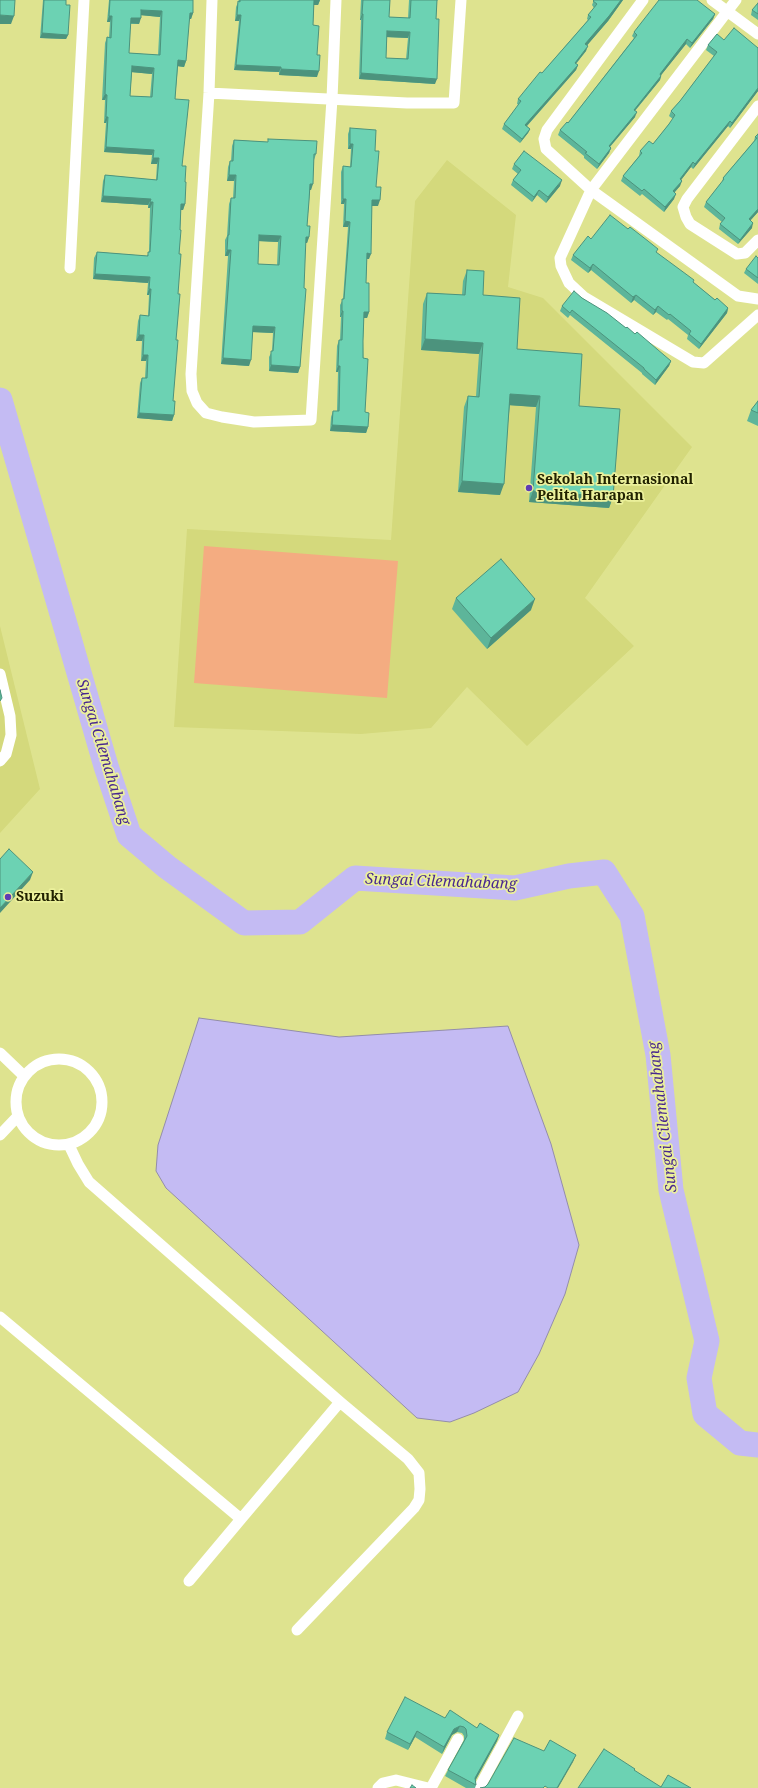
<!DOCTYPE html>
<style>
body{margin:0}
canvas{display:block;background:#dee38f}
</style>
<canvas width="758" height="1788"></canvas>
<script>
const context = document.querySelector('canvas').getContext('2d');
context.lineJoin = 'round';
function paint(path, color) {
  context.fillStyle = color;
  context.fill(path, 'evenodd');
}
function poly(rows) {
  const path = new Path2D();
  for (const r of rows) {
    if (r.length === 3) {
      path.moveTo(r[0] + r[2], r[1]);
      path.arc(r[0], r[1], r[2], 0, 2 * Math.PI);
      continue;
    }
    path.moveTo(r[0], r[1]);
    for (let i = 2; i < r.length; i += 2) path.lineTo(r[i], r[i + 1]);
  }
  return path;
}
function stroke(path, color, width, dash) {
  context.strokeStyle = color;
  context.lineWidth = width;
  context.lineCap = dash ? 'butt' : 'round';
  context.setLineDash(dash || []);
  context.stroke(path);
}
function drawText(font, color, halo, rows, align = 'center') {
  context.font = font + ' "Noto Serif",serif';
  context.lineWidth = 3.5;
  context.setLineDash([]);
  context.textBaseline = 'middle';
  context.strokeStyle = halo;
  context.fillStyle = color;
  for (const [text, x, y, turn = 0] of rows) {
    context.save();
    context.translate(x, y);
    context.rotate((+turn || 0) * Math.PI / 180);
    context.textAlign = isNaN(turn) ? turn : align;
    if (halo) context.strokeText(text, 0, 0);
    context.fillText(text, 0, 0);
    context.restore();
  }
}
paint(poly([
 [447,160,516,215,508,287,543,298,692,447,585,598,634,646,527,746,467,687,431,728,361,734,174,727,187,529,391,540,415,201],
 [0,626,40,789,0,833]
]), '#d4d97c');
paint(poly([
 [204,546,398,561,387,698,194,683]
]), '#f4ac81');
const water = poly([
 [199,1018,339,1037,508,1026,551,1144,579,1245,565,1294,539,1354,518,1392,474,1413,450,1422,417,1418,166,1188,156,1171,158,1145,199,1018]
]);
paint(water, '#c4bbf3');
stroke(water, '#938daa', 1);
stroke(poly([
 [0,400,106,766,129,835,167,867,244,923,300,922,355,878,515,888,569,876,604,872,632,916,658,1055,671,1190,707,1341,699,1378,705,1414,740,1443,758,1445]
]), '#c4bbf3', 25);
stroke(poly([
 [212,0,209,93,191,374,192,391,197,403,206,413,222,417,254,422,311,420,332,99,336,0],
 [643,0,547,130,544,139,546,149,591,190,738,296,758,299],
 [712,0,758,34],
 [736,0,591,190,560,258,561,266,569,283,584,297,693,362,704,363,758,315],
 [209,93,407,103,454,103,461,0],
 [758,106,687,199,683,207,686,217,690,224,737,254,745,253,758,240],
 [70,268,84,0],
 [0,674,10,716,11,735,6,754,0,761],
 [0,1053,24,1076],
 [59,1102,43],
 [0,1135,18,1116],
 [69,1145,78,1164,89,1182,340,1402,408,1459,419,1473,420,1489,419,1500,414,1508,297,1630],
 [0,1317,241,1519,340,1402],
 [189,1581,241,1519],
 [378,1788,383,1783,396,1780,428,1788],
 [431,1788,458,1739],
 [479,1788,518,1716]
]), '#fff', 11);
paint(poly([
 [43,0,66,0,66,5,68,35,66,39,40,38],
 [109,0,193,0,193,13,191,19,189,19,186,61,184,67,178,66,175,99,182,166,185,182,185,204,183,210,181,210,180,230,178,294,173,401,174,415,172,421,137,418,140,383,142,378,145,378,146,361,141,361,142,341,136,341,138,321,140,315,148,316,149,295,147,295,148,283,93,279,94,258,97,252,147,256,149,252,150,208,148,208,148,205,101,202,103,181,105,175,156,180,157,164,151,164,152,155,104,152,106,123,104,123,105,100,102,100,105,43,107,37,109,37,110,22,107,22],
 [141,15,160,17,158,55,129,53,130,24,139,24],
 [132,72,152,74,150,97,130,96],
 [239,0,320,0,318,5,314,5,313,25,317,55,317,77,279,75,279,72,234,70,239,21,235,21,236,7],
 [361,0,390,0,389,17,408,18,409,0,438,0,437,1,436,19,435,84,359,79,361,20,360,20],
 [387,37,408,38,406,59,386,58],
 [594,0,623,0,608,21,587,45,586,51,576,64,578,65,576,70,527,126,530,129,528,133,520,143,502,129,504,124,519,105,517,104,518,99,542,73,588,20,587,19,588,15,594,8,592,5],
 [758,3,758,20,751,15,752,10],
 [715,14,713,19,690,48,686,44,661,75,661,76,660,80,635,111,635,117,610,147,611,148,609,153,597,169,584,158,584,156,558,135,560,130,568,123,634,38,632,36,634,32],
 [717,34,758,91,730,128,728,126,693,169,691,167,681,180,680,186,675,192,674,199,664,212,642,194,640,196,621,181,623,176,639,156,640,151,653,144,673,119,669,116,671,111,680,101,714,56,706,50,708,45],
 [350,128,375,151,376,187,378,206,372,206,369,259,367,259,366,283,369,312,367,318,364,318,363,341,365,412,368,427,366,433,330,431,331,417,333,411,337,411,338,372,336,372,337,346,339,340,340,340,341,317,340,317,340,305,343,299,348,227,343,227,344,204,341,204,341,172,343,166,350,167,351,149,348,149,348,134],
 [758,134,758,212,750,221,752,228,738,244,719,229,720,224,722,222,704,207,706,202,722,182,723,178,754,141,755,137],
 [268,139,316,154,314,160,311,190,310,190,309,201,307,226,309,237,307,243,305,243,300,367,298,373,269,371,269,357,272,351,273,333,253,332,249,366,221,364,228,256,225,256,225,240,227,236,229,204,231,198,233,198,234,181,227,181,228,167,230,161,231,161,232,146,234,140,268,142],
 [259,241,278,242,277,265,258,264],
 [514,164,560,186,546,203,537,195,532,202,511,185,513,180,518,174,512,169],
 [628,229,657,253,715,300,728,308,727,313,699,349,687,339,688,335,668,319,667,320,656,312,653,315,634,300,631,303,591,270,588,273,571,260,573,255,591,239],
 [758,258,758,284,744,273,746,269],
 [467,270,483,295,517,349,579,406,613,497,609,508,529,502,536,407,510,405,500,495,458,492,464,407,468,396,476,396,479,354,421,350,423,304,427,293,462,295,463,281],
 [582,298,626,328,671,361,669,366,655,385,642,374,642,373,570,315,568,318,560,311,562,306],
 [758,401,758,426,747,421,751,410],
 [456,598,531,610,487,649,452,609],
 [445,1718,499,1735,497,1741,475,1780,476,1785,475,1788,466,1788,445,1776,448,1770,464,1740,464,1736,462,1733,457,1732,452,1735,442,1754,415,1737,408,1750,385,1739,387,1732]
]), '#5db59a');
paint(poly([
 [314,0,320,0,318,5,312,5],
 [621,0,623,0,608,21,584,49,585,44],
 [141,10,162,11,160,17,139,15],
 [190,13,193,13,191,19,188,19],
 [362,14,363,14,361,20,360,20],
 [715,14,713,19,690,48,692,43],
 [0,15,14,16,11,24,0,24],
 [237,15,241,15,239,21,235,21],
 [109,16,112,16,110,22,107,22],
 [131,18,141,18,139,24,129,23],
 [387,31,410,32,408,38,385,37],
 [42,33,68,35,66,39,40,38],
 [687,39,686,44,658,79,660,74],
 [588,46,586,51,573,67,575,63],
 [178,60,186,61,184,67,176,66],
 [236,65,281,67,279,72,234,70],
 [578,65,576,70,524,129,525,125],
 [132,66,154,68,152,74,130,72],
 [281,69,319,71,317,77,279,75],
 [361,73,437,79,435,84,359,79],
 [661,76,660,80,632,114,634,110],
 [758,88,758,91,730,128,732,123],
 [105,94,107,95,105,100,102,100],
 [637,112,635,117,607,150,609,146],
 [106,117,108,117,106,123,104,123],
 [730,121,728,126,693,169,695,164],
 [530,129,528,133,520,143,522,139],
 [350,144,353,144,351,149,348,149],
 [106,147,154,150,152,155,104,152],
 [611,148,609,153,597,169,599,164],
 [153,158,159,158,157,164,151,164],
 [693,162,691,167,678,184,680,179],
 [229,175,236,175,234,181,227,181],
 [562,180,560,186,546,203,548,197],
 [682,181,680,186,671,196,673,191],
 [310,184,313,184,311,190,308,190],
 [539,190,537,195,532,202,534,197],
 [676,194,674,199,664,212,665,207],
 [103,196,151,199,148,205,101,202],
 [343,199,346,199,344,204,341,204],
 [372,200,380,200,378,206,370,206],
 [150,202,153,202,150,208,148,208],
 [181,204,185,204,183,210,179,210],
 [758,209,758,212,747,224,749,219],
 [345,221,350,222,348,227,343,227],
 [753,223,752,228,738,244,740,240],
 [259,235,281,236,278,242,257,241],
 [306,237,309,237,307,243,303,243],
 [227,250,231,250,228,256,225,256],
 [367,253,371,254,369,259,365,259],
 [593,264,591,270,588,273,590,268],
 [95,274,150,277,148,283,93,279],
 [149,289,151,289,149,295,147,295],
 [636,295,634,300,631,303,633,297],
 [658,306,656,312,653,315,655,310],
 [728,308,727,313,699,349,701,344],
 [342,311,343,311,341,317,340,317],
 [364,312,369,312,367,318,362,318],
 [253,326,275,327,273,333,251,332],
 [139,335,144,335,142,341,136,341],
 [425,339,483,343,479,354,421,350],
 [143,355,148,355,146,361,141,361],
 [223,358,251,360,249,366,221,364],
 [671,361,669,366,655,385,656,380],
 [271,365,300,367,298,373,269,371],
 [338,366,340,366,338,372,336,372],
 [510,394,540,396,536,407,506,405],
 [139,413,174,415,172,421,137,418],
 [332,425,368,427,366,433,330,431],
 [462,481,504,484,500,495,458,492],
 [533,491,613,497,609,508,529,502],
 [535,599,531,610,487,649,491,638],
 [33,872,30,880,0,913,0,908],
 [460,1726,457,1732,452,1735,442,1754,444,1747,454,1729],
 [417,1731,415,1737,408,1750,410,1744],
 [499,1735,497,1741,473,1785,475,1778],
 [576,1755,573,1762,558,1788,557,1788]
]), '#4c937d');
const building = poly([
 [0,0,15,0,14,16,0,15,0,0],
 [44,0,66,0,66,5,70,5,68,35,42,33,44,0],
 [110,0,193,0,193,13,190,13,186,61,178,60,175,99,189,100,182,166,186,166,185,182,186,182,185,204,181,204,180,230,181,230,179,254,181,254,178,294,180,294,176,340,178,340,173,401,175,401,174,415,139,413,142,378,147,378,148,355,143,355,144,335,139,335,140,315,149,316,151,289,149,289,150,277,95,274,97,252,148,256,148,252,150,252,153,202,150,202,151,199,103,196,105,175,157,180,159,158,153,158,154,150,106,147,108,117,106,117,107,95,105,94,107,37,111,38,112,16,109,16,110,0],
 [141,10,162,11,160,55,129,53,131,18,141,18,141,10],
 [132,66,154,68,152,97,130,96,132,66],
 [240,0,314,0,313,25,319,26,317,55,320,55,319,71,281,69,281,67,236,65,241,15,237,15,238,1,240,2,240,0],
 [363,0,390,0,389,17,410,18,411,0,437,0,436,19,439,19,437,79,361,73,363,14,362,14,363,0],
 [387,31,410,32,408,59,386,58,387,31],
 [594,0,621,0,609,16,585,44,588,46,575,63,578,65,525,125,530,129,522,139,504,124,521,101,518,99,540,72,542,73,591,17,588,15,597,4,593,1,594,0],
 [659,0,697,0,715,14,692,43,687,39,660,74,661,76,634,110,637,112,609,146,611,148,599,164,585,153,587,152,560,130,567,122,568,123,637,35,634,32,659,0],
 [758,3,758,14,752,10,758,3],
 [734,28,758,48,758,88,732,123,730,121,695,164,693,162,680,179,682,181,673,191,676,194,665,207,644,189,642,191,623,176,642,153,640,151,649,141,653,144,669,124,675,115,671,111,680,101,717,52,708,45,717,34,724,40,734,28],
 [350,128,376,130,375,151,379,151,376,187,381,187,380,200,372,200,371,254,367,253,366,283,369,283,369,312,364,312,363,341,363,358,368,359,365,412,369,413,368,427,332,425,333,411,339,411,340,366,338,366,339,340,342,340,343,311,342,311,342,299,344,299,350,222,345,221,346,199,343,199,343,166,351,167,353,144,350,144,350,128],
 [758,134,758,209,749,219,753,223,740,240,720,224,725,218,706,202,724,179,723,178,757,138,755,137,758,134],
 [268,139,317,141,316,154,314,154,313,184,310,184,309,201,307,226,310,226,309,237,306,237,304,288,306,289,300,367,271,365,271,351,273,351,275,327,253,326,251,360,223,358,231,250,227,250,228,235,229,235,231,198,235,198,236,175,229,175,230,161,233,161,234,140,268,142,268,139],
 [259,235,281,236,279,265,258,264,259,235],
 [524,151,562,180,548,197,539,190,534,197,513,180,521,170,514,164,524,151],
 [610,215,628,229,630,227,648,241,658,249,656,252,694,280,693,282,715,300,717,298,728,308,701,344,689,334,691,331,670,314,669,315,658,306,655,310,636,295,633,297,593,264,590,268,573,255,588,236,591,239,610,215],
 [756,256,758,258,758,278,746,269,756,256],
 [467,270,484,271,483,295,520,298,517,349,582,354,579,406,620,409,613,497,533,491,540,396,510,394,504,484,462,481,468,396,479,397,483,343,425,339,427,293,465,295,467,270],
 [574,291,582,298,607,313,626,328,627,327,635,334,637,332,671,361,656,380,644,369,644,368,572,310,570,313,562,306,574,291],
 [758,401,758,413,751,410,758,401],
 [501,559,535,599,491,638,456,598,501,559],
 [0,690,2,698,0,701,0,690],
 [9,849,33,872,0,908,0,859,9,849],
 [405,1697,445,1718,450,1710,477,1728,480,1723,499,1735,475,1778,476,1785,448,1770,467,1736,466,1729,464,1727,460,1726,454,1729,444,1747,417,1731,410,1744,387,1732,405,1697],
 [514,1738,544,1751,550,1740,576,1755,557,1788,548,1788,545,1786,543,1788,480,1788,485,1787,488,1784,514,1738],
 [604,1749,635,1769,634,1770,661,1787,668,1775,691,1788,578,1788,604,1749],
 [412,1785,416,1788,410,1788,412,1785]
]);
paint(building, '#6cd2b3');
stroke(building, '#4c937d', 1);
for (const [x, y, r, color] of [
 [529,488,4,"#5f3cb4"],
 [8,897,4,"#5f3cb4"]
]) {
  const dot = new Path2D();
  dot.arc(x, y, r, 0, 2 * Math.PI);
  context.fillStyle = color;
  context.fill(dot);
  stroke(dot, '#ebf09b', 1.5);
}
drawText('bold 14px', '#212200', '#ebf09b', [
 ["Sekolah Internasional",537,480],
 ["Pelita Harapan",537,496],
 ["Suzuki",16,897]
], 'left');
drawText('italic 15px', '#48278f', '#ebf09b', [
 ["Sungai Cilemahabang",103,752,73],
 ["Sungai Cilemahabang",441,882,2],
 ["Sungai Cilemahabang",663,1117,-97]
]);
</script>
